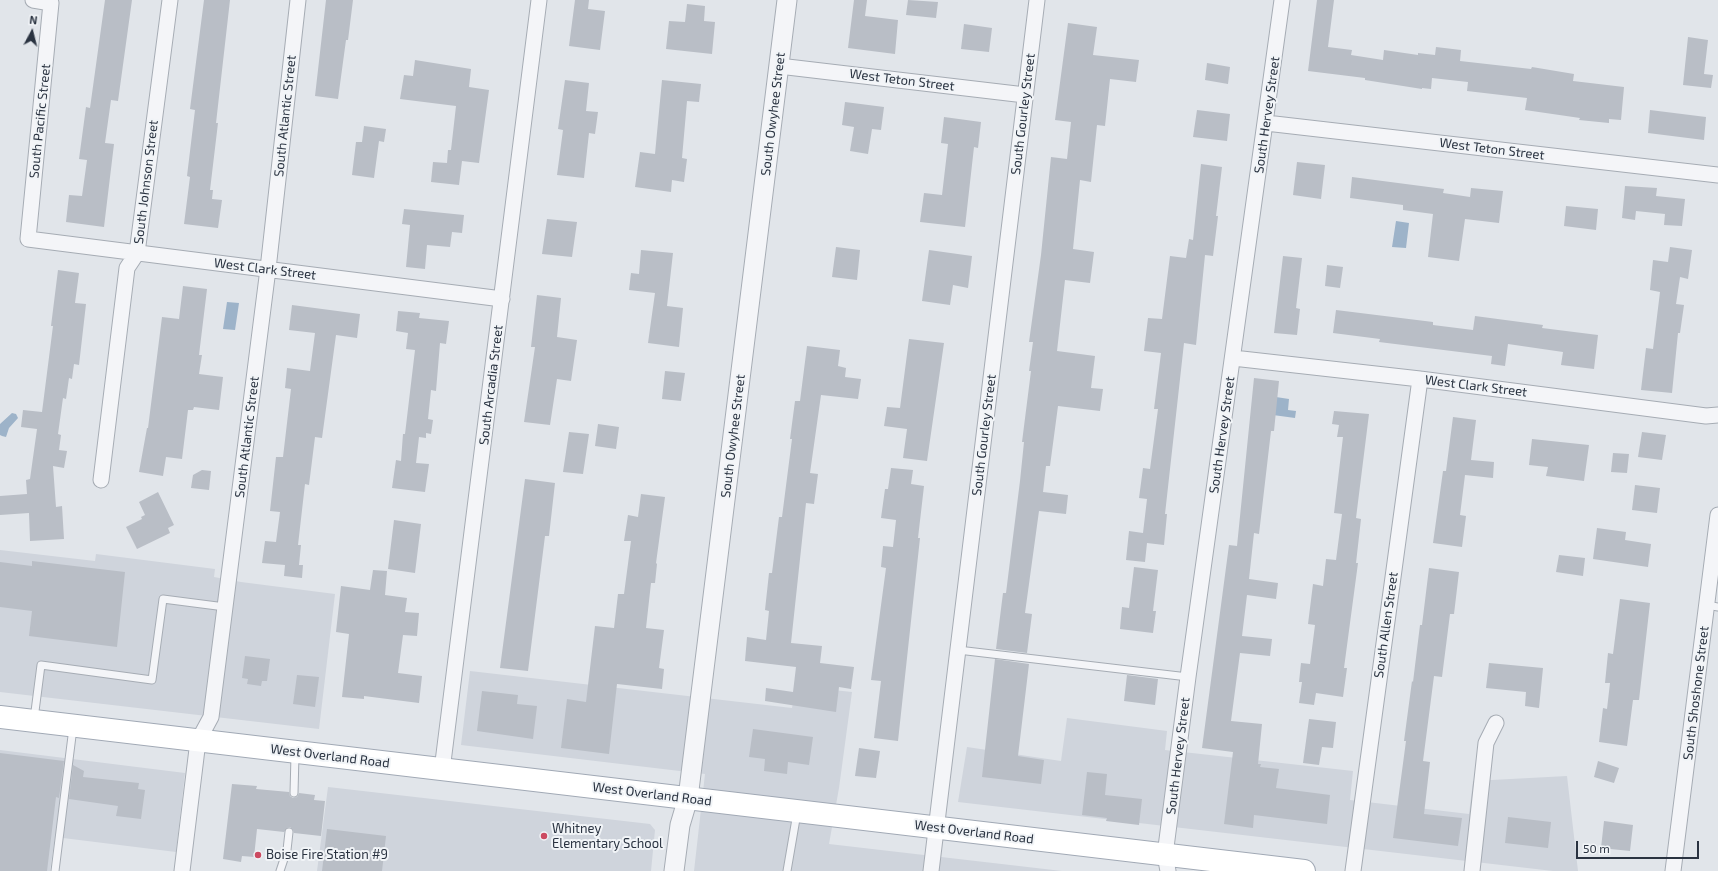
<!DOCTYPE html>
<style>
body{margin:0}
#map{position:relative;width:1718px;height:871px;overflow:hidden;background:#e1e5ea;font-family:"Exo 2",sans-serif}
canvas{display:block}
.north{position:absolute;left:12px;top:12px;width:40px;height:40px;-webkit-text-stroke:3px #f1f4f7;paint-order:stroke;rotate:7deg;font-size:11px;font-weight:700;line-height:16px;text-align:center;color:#2a3341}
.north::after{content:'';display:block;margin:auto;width:14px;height:18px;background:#2a3341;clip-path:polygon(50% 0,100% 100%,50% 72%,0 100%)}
.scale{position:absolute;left:1576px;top:841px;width:123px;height:18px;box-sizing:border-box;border:2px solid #2a3341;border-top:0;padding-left:5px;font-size:12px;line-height:14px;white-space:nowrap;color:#2a3341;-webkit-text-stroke:3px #f1f4f7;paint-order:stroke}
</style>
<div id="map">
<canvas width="1718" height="871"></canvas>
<div class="north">N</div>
<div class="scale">50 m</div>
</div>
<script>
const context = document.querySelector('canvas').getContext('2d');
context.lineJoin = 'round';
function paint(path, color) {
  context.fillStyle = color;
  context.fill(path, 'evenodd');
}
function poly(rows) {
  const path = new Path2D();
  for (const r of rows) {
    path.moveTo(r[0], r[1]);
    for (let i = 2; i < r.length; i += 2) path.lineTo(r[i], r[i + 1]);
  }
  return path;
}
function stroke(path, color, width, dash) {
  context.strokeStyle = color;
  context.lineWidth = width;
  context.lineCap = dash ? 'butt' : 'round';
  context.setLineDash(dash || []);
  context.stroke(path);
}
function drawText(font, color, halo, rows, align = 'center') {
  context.font = font + ' "Exo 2",sans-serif';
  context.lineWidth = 4;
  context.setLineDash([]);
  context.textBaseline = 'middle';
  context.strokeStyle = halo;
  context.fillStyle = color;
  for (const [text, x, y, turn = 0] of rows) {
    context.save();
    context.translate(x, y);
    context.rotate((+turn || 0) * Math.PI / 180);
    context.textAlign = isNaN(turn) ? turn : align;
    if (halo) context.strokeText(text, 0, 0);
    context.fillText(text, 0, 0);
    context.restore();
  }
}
paint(poly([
 [0,550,95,561,96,554,215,569,214,577,241,582,335,594,319,729,0,692],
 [470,671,792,708,796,686,852,692,839,788,829,844,1062,871,694,871,705,774,461,745],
 [1067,718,1167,731,1165,750,1353,771,1350,800,1469,814,1473,781,1567,776,1578,871,1553,871,958,802,967,747,1061,761],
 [0,750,185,773,176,852,55,837,50,871,0,871],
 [328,787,650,824,655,830,651,871,317,871]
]), '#cfd4dc');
paint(poly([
 [1396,221,1409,223,1406,248,1392,247],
 [227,302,239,303,235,330,223,329],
 [1276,397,1289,399,1288,410,1296,411,1295,418,1273,415],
 [12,413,16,414,18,418,9,428,6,437,2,436,0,435,0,424]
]), '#9db3c9');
paint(poly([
 [105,0,132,0,118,101,111,100,105,143,114,144,104,227,66,222,69,195,82,196,87,160,79,159,86,107,90,108],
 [204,0,230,0,216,123,218,123,210,190,213,190,212,199,222,200,218,228,184,224,190,177,187,176,195,110,190,109],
 [326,0,353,0,348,40,346,40,338,99,315,96],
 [575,0,589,0,588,9,605,11,600,50,569,46],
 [854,0,867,0,865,16,898,20,895,54,848,48],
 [908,0,938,2,936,18,906,15],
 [1317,0,1334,0,1328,47,1352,50,1351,55,1383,60,1384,50,1418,55,1418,53,1435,55,1436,47,1461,50,1460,61,1531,69,1532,67,1574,74,1573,81,1624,87,1621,120,1609,119,1609,123,1579,120,1580,118,1525,110,1527,98,1467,91,1468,82,1432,78,1431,89,1422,88,1422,89,1365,80,1365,78,1308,71],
 [687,4,705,6,704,21,715,22,712,54,666,49,669,21,685,22],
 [1068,23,1097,27,1093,55,1139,60,1136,82,1110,79,1105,126,1097,125,1091,182,1080,180,1073,249,1094,252,1090,283,1065,280,1057,351,1095,356,1091,388,1103,389,1100,411,1058,406,1050,466,1046,466,1043,492,1068,495,1066,514,1039,511,1025,613,1032,614,1027,653,996,649,1003,593,1006,593,1020,481,1024,442,1022,442,1031,371,1029,371,1033,342,1029,342,1041,255,1051,157,1067,159,1071,122,1055,120],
 [964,24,992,28,989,52,961,49],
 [1688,37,1708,40,1704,74,1713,75,1711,88,1683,85],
 [415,60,471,69,469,87,489,90,479,163,462,161,459,185,431,182,433,162,447,163,448,150,451,150,456,106,400,99,404,75,413,76],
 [1207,63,1230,67,1228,84,1205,80],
 [565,80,589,83,586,111,598,112,595,134,589,133,584,178,557,175,563,130,558,129],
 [662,80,701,84,699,102,687,101,682,158,687,159,684,182,672,180,671,192,635,187,640,152,655,154],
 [845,102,884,107,881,130,872,129,868,154,850,151,854,127,842,125],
 [1197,110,1230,114,1227,141,1193,137],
 [1650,110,1706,117,1704,140,1648,133],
 [944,117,981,122,978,148,974,147,965,227,920,222,924,193,942,195,948,144,941,143],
 [364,126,386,129,384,142,379,141,374,178,352,175,356,142,362,142],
 [1297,162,1325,165,1321,199,1293,195],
 [1201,164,1222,167,1216,216,1218,216,1213,256,1205,255,1196,345,1184,343,1165,514,1167,514,1164,545,1147,543,1145,562,1126,560,1129,531,1143,533,1147,499,1139,498,1143,468,1150,469,1158,409,1154,409,1161,353,1144,351,1148,318,1162,319,1170,256,1186,258,1189,239,1193,240],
 [1352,177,1444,189,1443,193,1470,197,1471,188,1503,191,1499,223,1465,219,1459,261,1428,257,1433,214,1403,210,1403,205,1350,198],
 [1625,186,1657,188,1656,196,1685,199,1682,226,1664,225,1665,214,1636,211,1635,220,1622,218],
 [1566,206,1598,209,1596,230,1564,226],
 [404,209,464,215,462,233,452,232,450,247,427,245,425,269,406,267,410,225,402,224],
 [547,219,577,222,572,257,542,254],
 [836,247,860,250,857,280,832,277],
 [1670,247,1692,250,1688,279,1680,277,1676,304,1684,305,1680,333,1678,333,1672,393,1641,390,1646,348,1653,349,1660,292,1650,290,1653,260,1668,262],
 [641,250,673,253,667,306,683,308,679,347,648,343,655,293,629,290,631,273,639,274],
 [929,250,972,256,968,288,953,285,950,305,922,301],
 [1283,256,1302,258,1296,308,1300,309,1297,335,1274,333],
 [1327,265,1343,267,1340,288,1325,286],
 [58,270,79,273,75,303,86,304,79,365,74,364,72,379,69,378,66,399,63,398,58,434,61,435,59,450,67,451,64,468,53,466,56,507,62,506,64,539,30,541,29,513,0,515,0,496,27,494,26,480,30,479,37,429,21,427,23,410,42,412,53,326,51,326],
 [183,286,207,289,199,355,202,355,199,374,223,377,219,410,194,407,193,410,188,410,182,459,166,457,163,476,139,472,147,428,148,428,162,317,179,319],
 [537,295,561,298,557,337,577,340,571,381,557,379,550,425,524,422,535,347,531,347],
 [292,305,360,314,357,338,336,335,322,438,315,437,309,485,305,484,298,545,301,545,299,565,303,565,302,578,284,576,285,565,262,563,265,541,276,542,280,512,270,511,276,457,283,457,291,389,285,388,287,368,310,371,315,333,289,330],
 [1336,310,1433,322,1433,325,1473,330,1475,316,1543,325,1542,328,1598,335,1594,369,1561,365,1563,352,1508,344,1505,366,1491,364,1492,356,1379,342,1380,339,1333,333],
 [398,311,420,313,419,318,449,321,446,344,440,343,436,391,431,390,428,419,433,420,431,434,426,433,426,438,419,437,416,463,429,464,425,492,392,488,396,460,401,461,403,434,405,434,415,350,406,349,408,333,396,331],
 [909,339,944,343,927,461,903,458,907,429,884,426,887,407,900,408],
 [807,346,840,350,838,366,846,368,845,377,861,379,858,399,821,395,810,473,818,474,814,504,806,503,791,643,822,646,820,663,854,667,851,689,839,687,836,712,765,701,766,688,793,692,796,667,745,661,747,637,766,640,769,611,765,610,769,573,772,573,779,517,782,517,792,439,790,439,795,401,800,401],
 [665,371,685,373,681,401,662,399],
 [1254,378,1279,381,1274,431,1271,431,1259,534,1254,533,1249,579,1278,583,1276,599,1247,595,1242,636,1272,639,1270,656,1240,653,1231,721,1262,724,1258,764,1261,764,1260,767,1279,769,1276,788,1330,795,1327,824,1254,815,1253,828,1224,824,1233,752,1202,748,1229,545,1237,546],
 [1334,411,1369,414,1356,518,1361,519,1356,563,1358,563,1344,668,1347,668,1343,697,1316,693,1314,705,1299,703,1302,682,1299,682,1301,663,1310,664,1315,625,1308,624,1313,584,1323,586,1326,559,1336,560,1342,514,1334,513,1343,437,1337,437,1339,425,1332,424],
 [1453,417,1476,420,1471,460,1494,462,1493,478,1465,475,1460,515,1466,516,1462,547,1433,543,1443,471,1446,471],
 [598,424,619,427,616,449,595,446],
 [569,432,589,434,583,474,563,472],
 [1642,432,1666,435,1662,460,1638,457],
 [1532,439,1589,445,1584,481,1546,476,1548,467,1529,465],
 [1613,453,1629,454,1627,473,1611,472],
 [891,468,913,470,911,484,924,486,918,538,920,538,898,741,874,738,881,681,871,680,886,568,881,567,883,546,893,547,896,520,881,518,885,489,888,489],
 [202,470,211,471,209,490,191,488,193,475],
 [525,479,555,483,549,536,545,536,528,671,500,668],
 [1635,485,1660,488,1657,513,1632,510],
 [158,492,174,525,168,528,170,533,137,549,126,527,142,519,141,517,145,515,139,502],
 [641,494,665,497,656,563,657,564,655,583,651,583,646,628,664,630,659,668,664,669,662,689,617,684,609,754,561,748,567,699,586,702,595,626,614,628,618,594,624,594,631,541,624,541,628,515,638,517],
 [394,520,421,524,415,573,388,569],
 [1597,528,1626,532,1625,540,1651,544,1648,567,1593,559],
 [1559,555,1585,558,1583,576,1556,572],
 [32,561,125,572,117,647,29,636,32,611,0,607,0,562,32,566],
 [1134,567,1158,570,1153,611,1156,611,1153,633,1120,629,1122,607,1129,608],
 [1429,568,1459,572,1454,614,1450,614,1442,677,1434,676,1423,761,1430,762,1424,814,1462,818,1458,846,1393,838,1406,741,1404,741,1412,681,1413,682,1420,625,1422,625],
 [373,570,387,571,385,595,407,598,405,612,419,613,417,636,403,635,398,673,422,676,419,703,364,696,364,699,342,697,349,634,336,632,341,586,370,590],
 [1620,599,1650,603,1639,700,1633,700,1627,746,1599,742,1603,708,1607,709,1610,683,1605,683,1608,653,1613,654],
 [245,656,270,659,267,681,262,681,261,686,247,684,248,679,242,678],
 [995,659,1029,664,1018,756,1044,760,1041,784,982,777],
 [1489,663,1543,668,1539,708,1525,706,1526,692,1486,688],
 [297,675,319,677,315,707,293,704],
 [1127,675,1158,679,1155,705,1124,701],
 [482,691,518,695,517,704,537,706,533,739,477,731],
 [1309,719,1336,722,1333,748,1322,747,1319,765,1303,763],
 [753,729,813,737,809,765,788,762,787,774,764,771,765,759,749,757],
 [859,748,880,751,876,778,855,776],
 [0,753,64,761,59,798,56,797,47,871,0,871],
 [1598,761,1619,768,1614,783,1594,777],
 [73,765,84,771,83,777,139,783,138,789,145,790,141,819,116,816,118,806,69,799],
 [1087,772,1107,774,1105,795,1142,799,1139,825,1106,821,1107,818,1082,815],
 [232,784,257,786,256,789,289,792,290,796,293,798,297,797,299,793,315,795,314,800,325,801,321,836,294,833,293,830,290,827,287,828,284,832,257,829,254,857,242,856,241,862,223,859],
 [1508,817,1551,822,1548,848,1505,843],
 [1604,821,1633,825,1630,851,1601,848],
 [327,829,386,836,382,871,322,871]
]), '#b9bec6');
const service = poly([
 [1707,605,1718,607],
 [958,650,1188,677],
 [34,719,41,665,152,680,163,599,225,607],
 [294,793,295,755],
 [55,871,73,728],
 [280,871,287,850,289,832],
 [787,871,797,813]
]);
const minor = poly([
 [33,0,51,3,28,239,502,299],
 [779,66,1025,95],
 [1266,123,1718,175],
 [1233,358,1420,379,1706,416,1718,415],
 [101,480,127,268,137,253,170,0],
 [442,770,539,0],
 [182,871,198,741,211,717,268,269,298,0],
 [931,871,1037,0],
 [1168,871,1165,855,1188,677,1282,0],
 [1353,871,1420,379],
 [1472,871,1486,743,1496,723],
 [1673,871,1718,515]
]);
const tertiary = poly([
 [674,871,680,825,688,798,787,0]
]);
const primary = poly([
 [0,717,1304,871]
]);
stroke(service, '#a6acb4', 9);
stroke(minor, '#a6acb4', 17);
stroke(tertiary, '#a6acb4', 21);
stroke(primary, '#a1a9b5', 24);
stroke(service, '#f4f5f8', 7);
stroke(minor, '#f4f5f8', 15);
stroke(tertiary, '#f4f5f8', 19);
stroke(primary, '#fff', 22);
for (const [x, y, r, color] of [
 [544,836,4,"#cc4960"],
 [258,855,4,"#cc4960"]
]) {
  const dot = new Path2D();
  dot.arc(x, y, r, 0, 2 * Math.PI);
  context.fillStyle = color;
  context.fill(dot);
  stroke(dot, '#f1f4f7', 1.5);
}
drawText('13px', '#2a3341', '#f1f4f7', [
 ["West Teton Street",902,80,7],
 ["South Owyhee Street",773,114,-83],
 ["South Gourley Street",1023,114,-83],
 ["South Hervey Street",1267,115,-82],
 ["South Atlantic Street",285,116,-84],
 ["South Pacific Street",40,121,-84],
 ["West Teton Street",1492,149,7],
 ["South Johnson Street",146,182,-83],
 ["West Clark Street",265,269,7],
 ["South Arcadia Street",491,385,-83],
 ["West Clark Street",1476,386,7],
 ["South Gourley Street",984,435,-83],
 ["South Hervey Street",1222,435,-82],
 ["South Owyhee Street",733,436,-83],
 ["South Atlantic Street",247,437,-83],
 ["South Allen Street",1386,625,-82],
 ["South Shoshone Street",1696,693,-83],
 ["West Overland Road",330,756,7],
 ["South Hervey Street",1178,756,-83],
 ["West Overland Road",652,794,7],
 ["West Overland Road",974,832,7]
]);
drawText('13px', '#2a3341', '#f1f4f7', [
 ["Whitney",552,829],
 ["Elementary School",552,844],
 ["Boise Fire Station #9",266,855]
], 'left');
</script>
